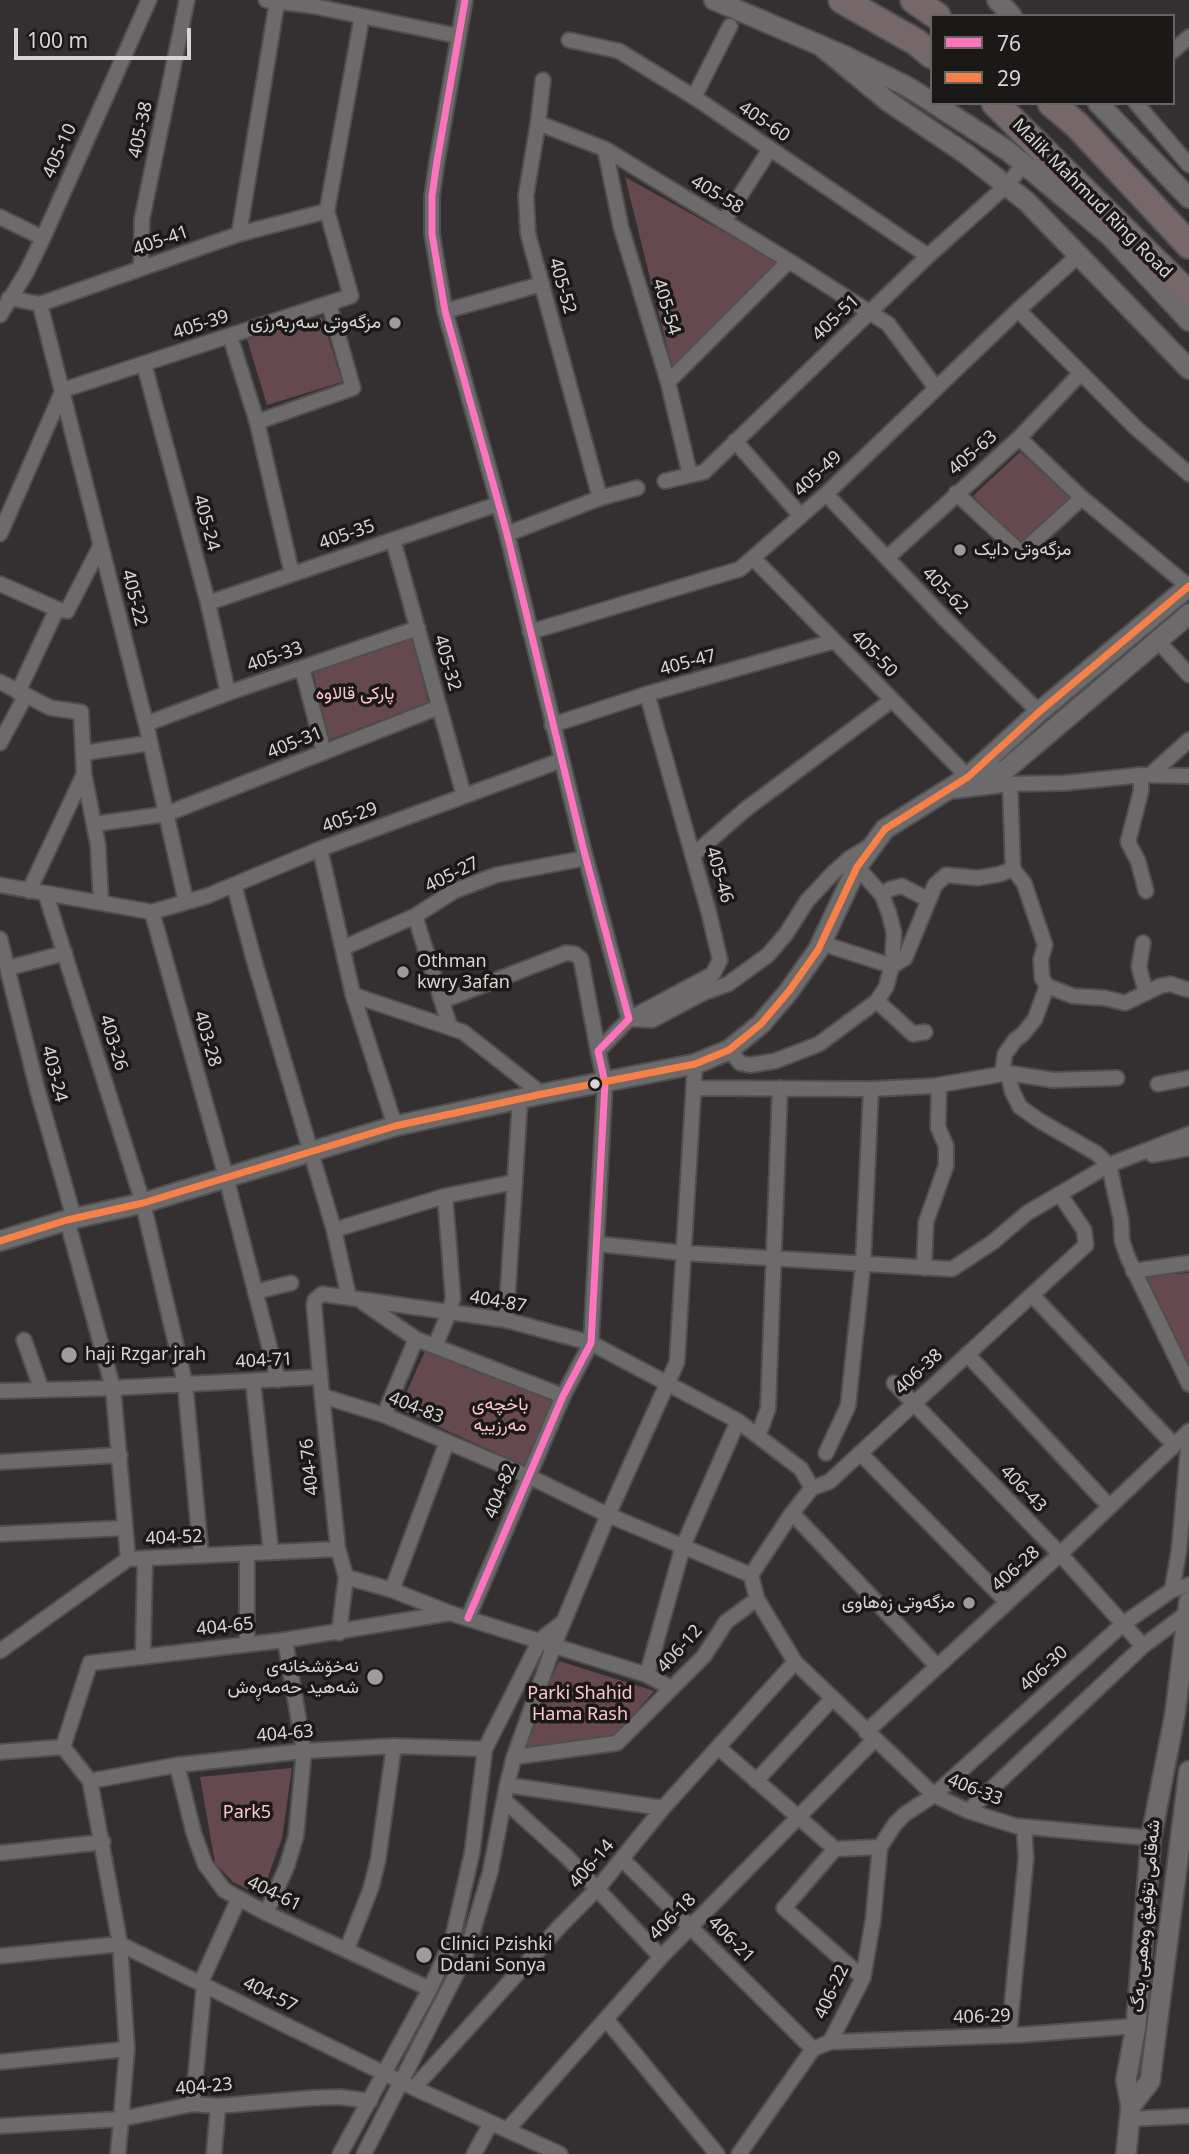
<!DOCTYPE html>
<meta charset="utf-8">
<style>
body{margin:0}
#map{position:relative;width:1189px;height:2154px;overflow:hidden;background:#343031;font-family:"Noto Sans",sans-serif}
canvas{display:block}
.legend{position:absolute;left:930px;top:14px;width:245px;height:91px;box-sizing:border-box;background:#1b1818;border:2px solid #676464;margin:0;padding:9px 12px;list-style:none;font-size:21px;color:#d9d5d6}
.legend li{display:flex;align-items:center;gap:14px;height:35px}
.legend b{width:35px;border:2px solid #676464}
.scale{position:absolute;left:14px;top:28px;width:177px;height:32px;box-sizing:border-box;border:4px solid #d9d5d6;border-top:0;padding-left:9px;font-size:21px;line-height:24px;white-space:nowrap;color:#d9d5d6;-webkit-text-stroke:5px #1b1818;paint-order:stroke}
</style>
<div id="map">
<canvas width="1189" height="2154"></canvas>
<ul class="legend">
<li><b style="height:9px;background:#fc73be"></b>76</li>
<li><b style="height:9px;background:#f78048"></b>29</li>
</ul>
<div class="scale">100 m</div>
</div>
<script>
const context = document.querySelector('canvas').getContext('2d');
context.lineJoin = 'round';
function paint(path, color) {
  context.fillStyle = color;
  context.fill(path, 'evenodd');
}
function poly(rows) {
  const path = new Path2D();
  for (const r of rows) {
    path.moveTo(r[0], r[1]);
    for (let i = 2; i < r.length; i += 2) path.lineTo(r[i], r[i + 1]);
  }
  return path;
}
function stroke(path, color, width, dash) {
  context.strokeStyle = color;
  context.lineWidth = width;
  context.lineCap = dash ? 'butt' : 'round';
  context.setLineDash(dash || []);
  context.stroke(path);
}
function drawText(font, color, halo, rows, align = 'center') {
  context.font = font + ' "Noto Sans",Vazirmatn,sans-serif';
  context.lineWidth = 7;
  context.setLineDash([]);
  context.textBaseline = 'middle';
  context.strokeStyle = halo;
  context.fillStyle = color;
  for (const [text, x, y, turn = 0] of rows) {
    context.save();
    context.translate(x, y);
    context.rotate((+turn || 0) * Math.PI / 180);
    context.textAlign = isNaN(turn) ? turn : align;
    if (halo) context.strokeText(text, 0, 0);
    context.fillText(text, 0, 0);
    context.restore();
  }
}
paint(poly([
 [625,177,778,262,672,367],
 [322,317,342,382,267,405,247,339],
 [1020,452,1072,499,1023,546,973,496],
 [412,638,428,702,329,740,313,672],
 [1189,1273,1189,1375,1145,1276],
 [426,1349,555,1399,525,1466,399,1409],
 [559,1661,654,1691,615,1736,577,1740,527,1752,528,1732],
 [292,1768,282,1838,261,1896,233,1882,215,1863,200,1777]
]), '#66494f');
const street = poly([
 [266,0,313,6,458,36],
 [465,0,437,161,432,196,432,234,445,311,507,534,584,851,629,1019,598,1051,605,1083,591,1343,563,1396,468,1618],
 [569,40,619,51,694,97,928,256],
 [1173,51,1189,37],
 [543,80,538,123,526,195,528,234,600,498],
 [694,97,730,26],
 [1136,103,1189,165],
 [538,123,605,149,789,261,888,324,936,388],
 [605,149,621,227,668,382,690,475],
 [0,217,43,238],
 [724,221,770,149],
 [239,234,277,2],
 [141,268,142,219,187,0],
 [9,298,40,304,239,234,327,211],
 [40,304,146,724,186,902],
 [1018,310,1135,427,1189,474],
 [445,311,542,284],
 [0,315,26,273,43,238,149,0],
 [230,336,257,422,292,574],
 [144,364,208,603,228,693],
 [668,382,789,261],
 [257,422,353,388,329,304],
 [1019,438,1082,498,1188,586],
 [735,441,801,516],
 [665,481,704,472,928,256,1007,185,1024,164],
 [956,493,1021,553,1082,498],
 [826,494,944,618,1039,712],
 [0,534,63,390,351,296,327,211,362,16],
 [507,534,600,498,637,488],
 [393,540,464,796],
 [753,558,968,777],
 [887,558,1019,438,1081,373],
 [0,584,57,609],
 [208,603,498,504],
 [530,632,740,569,826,494,1018,310,1080,254],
 [1159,642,1189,675],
 [302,668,324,752],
 [0,682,51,708,81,712,84,774,98,845,101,903],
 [18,692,57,609,67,611,101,545],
 [146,724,228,693,418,628],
 [552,725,647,694,834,641],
 [0,743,26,695],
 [83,753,150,743],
 [1141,775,1141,791,1128,842,1138,861,1146,891],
 [1150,775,1189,740],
 [1010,784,1013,869,1024,883,1045,945,1041,959,1042,978,1047,986,1073,996,1105,998,1125,1003,1160,986,1170,984,1189,990],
 [946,792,1010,784,1065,783,1141,775,1189,776],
 [94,824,166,814,439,707],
 [320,849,353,995,395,1126],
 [693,855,746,809,892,700],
 [0,885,152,912,207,896,320,849,562,760],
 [234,885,254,960,334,1230,349,1298],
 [29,891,84,774],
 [46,895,143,1203,185,1383,201,1555],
 [882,895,890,889,902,886,929,900],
 [152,912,226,1177,278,1380],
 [415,916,450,1027],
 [0,939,38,1092,74,1218],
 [821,943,892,966,905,958,935,885,946,875,978,878,1000,874,1013,869],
 [1143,943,1139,967,1146,993],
 [343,948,415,916,454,891,496,875,586,858],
 [8,968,65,953],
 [353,995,463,1032,542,1094],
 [442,1001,566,953,575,954,581,959,598,1051],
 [877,1001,913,1034,925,1032],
 [629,1019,713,974,720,960,709,913,647,694],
 [632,1019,652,1020,703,993,728,984,768,955,786,934,807,901,833,873,850,858,870,846],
 [729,1050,740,1063,750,1065,775,1061,819,1044,877,1001,886,987,892,966,894,933,889,913,882,895,857,867],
 [1008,1073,1012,1091,1020,1107,1040,1121,1096,1153,1109,1165,1121,1220,1122,1241,1128,1258,1189,1384],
 [1002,1074,1005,1054,1015,1040,1023,1034,1035,1019,1047,986],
 [1158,1084,1189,1078],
 [695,1088,871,1089,933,1086,1008,1073,1053,1080,1117,1078],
 [1153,1155,1189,1148],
 [67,1220,113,1388,128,1559],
 [334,1230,445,1196,515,1182],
 [598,1244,684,1253,952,1269,993,1242,1027,1213,1109,1165,1189,1134],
 [924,1268,926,1222,946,1166,946,1146,938,1127,939,1085],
 [1133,1271,1189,1263],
 [255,1292,291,1283],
 [1032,1295,1174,1445],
 [364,1303,416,1339,563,1396],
 [506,1320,520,1100],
 [24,1340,41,1388],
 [435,1346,449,1313,453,1298,445,1196],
 [967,1354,1109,1506],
 [253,1381,271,1552],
 [894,1383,1060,1554,1143,1646],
 [0,1391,113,1388,320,1377],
 [322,1396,384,1415,528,1476,608,1515,751,1575,757,1599,795,1662,934,1795,968,1811,1016,1826,1151,1838],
 [384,1415,416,1339],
 [758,1436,768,1409,780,1088],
 [826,1453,848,1406,863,1264,871,1089],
 [860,1453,1007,1602],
 [0,1462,120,1455],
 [792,1513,937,1666],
 [0,1534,125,1528],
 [751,1575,792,1513,812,1488,829,1482,1086,1245,1084,1230,1061,1196],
 [346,1577,392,1590,450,1613,647,1675,671,1688],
 [392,1590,447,1442],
 [1172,1590,1179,1551,1189,1437],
 [339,1633,346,1577,338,1549,322,1396,314,1305,315,1300,322,1294,506,1320,591,1343,738,1421,801,1469,812,1488],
 [247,1644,247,1554],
 [0,1651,128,1559,338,1549],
 [143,1656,145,1559],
 [647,1675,683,1546,738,1421],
 [866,1732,1060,1554,1189,1431],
 [63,1747,90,1663,285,1640,450,1613],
 [63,1747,90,1781,120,1944,127,2049,118,2154],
 [719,1748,835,1849,880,1847],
 [0,1752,63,1747],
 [514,1757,617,1743,704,1656,726,1622,757,1599],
 [177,1765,194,1834,205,1864,224,1890,266,1913,430,1989],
 [90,1781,177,1765,304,1751,394,1746,485,1749],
 [756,1781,832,1699],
 [507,1785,663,1808],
 [504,1800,567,1857,661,1957],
 [968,1811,1143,1646,1187,1613],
 [835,1849,784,1908,863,1978],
 [0,1853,103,1842],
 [622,1859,813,2049],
 [266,1913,287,1866,296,1836,304,1751,285,1640],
 [120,1944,414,2088,560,2154],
 [347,1949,371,1888,378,1860,394,1746],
 [0,1956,120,1944],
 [201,1982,239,1898],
 [606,2019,717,2154],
 [1009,2035,1026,1858,1024,1827],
 [830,2042,1019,2035,1136,2026],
 [0,2062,127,2049],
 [414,2088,560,1926,598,1888,663,1808,795,1662],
 [193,2104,204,1985],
 [1129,2119,1189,2116],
 [0,2126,121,2119,193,2104,218,2106,311,2098,340,2097,370,2101],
 [508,2129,661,1957,874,1740],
 [214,2154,218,2106],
 [340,2154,430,1989,452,1941,472,1853,485,1749,540,1640,563,1622],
 [364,2154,465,1957,490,1873,507,1785,514,1757,554,1645,608,1515,677,1362,695,1064],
 [474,2154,491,2123],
 [739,2154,813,2049,830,2042,863,1978,873,1920,880,1847,895,1824,905,1814,934,1795,1123,1624,1172,1590,1189,1585]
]);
const secondary = poly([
 [714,0,845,56,906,86,932,102],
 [997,0,1012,16],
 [821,46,889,102,966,154,1026,201,1189,369],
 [933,103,1008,151,1110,236,1189,321],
 [1098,103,1189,198],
 [969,777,1004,771,1189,614],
 [0,1241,67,1220,143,1203,395,1126,542,1094,695,1064,729,1050,761,1024,789,991,818,950,857,867,885,829,968,777,1039,712,1189,586],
 [1131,2106,1150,2081,1189,1771],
 [1126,2154,1131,2106,1126,2080,1136,2026,1151,1838,1175,1714,1189,1602]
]);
const highway = poly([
 [842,0,916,42,932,55],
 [914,0,937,16],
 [995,103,1189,295],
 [1051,103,1077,125,1189,245]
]);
stroke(street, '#514e4f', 18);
stroke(secondary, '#514e4f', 23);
stroke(highway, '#514e4f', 30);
stroke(street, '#6c6a6a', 14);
stroke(secondary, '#6c6a6a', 19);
stroke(highway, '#75676a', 26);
stroke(poly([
 [465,0,437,161,432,196,432,234,445,311,507,534,584,851,629,1019,598,1051,605,1083,591,1343,563,1396,468,1618]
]), '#fc73be', 7);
stroke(poly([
 [0,1241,67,1220,143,1203,395,1126,542,1094,695,1064,729,1050,761,1024,789,991,818,950,857,867,885,829,968,777,1039,712,1189,586]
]), '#f78048', 7);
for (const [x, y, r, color] of [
 [395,323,7,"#9f9b9c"],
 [960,550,7,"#9f9b9c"],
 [403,972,7,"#9f9b9c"],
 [595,1084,6,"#d9d5d6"],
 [69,1355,9,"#9f9b9c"],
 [969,1603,7,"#9f9b9c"],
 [375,1677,9,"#9f9b9c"],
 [424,1955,9,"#9f9b9c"]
]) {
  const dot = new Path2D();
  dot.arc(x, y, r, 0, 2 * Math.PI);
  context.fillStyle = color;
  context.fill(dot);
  stroke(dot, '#1b1818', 2.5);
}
drawText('18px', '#d9d5d6', '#1b1818', [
 ["405-60",764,122,34],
 ["405-38",141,130,-78],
 ["405-10",60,151,-66],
 ["405-58",717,195,31],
 ["Malik Mahmud Ring Road",1092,199,45],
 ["405-41",161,241,-19],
 ["405-52",562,286,74],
 ["405-54",666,307,73],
 ["405-51",836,318,-44],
 ["405-39",201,325,-18],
 ["405-63",973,453,-41],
 ["405-49",818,474,-43],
 ["405-24",206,523,75],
 ["405-35",347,535,-19],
 ["405-62",945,591,46],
 ["405-22",134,598,76],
 ["405-50",874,654,46],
 ["405-33",275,657,-19],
 ["405-32",447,663,74],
 ["405-47",688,663,-15],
 ["405-31",295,743,-22],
 ["405-29",350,818,-20],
 ["405-27",452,875,-26],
 ["405-46",719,875,74],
 ["403-28",207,1039,74],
 ["403-26",113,1043,73],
 ["403-24",54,1074,76],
 ["404-87",498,1302,10],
 ["404-71",264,1361,-3],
 ["406-38",919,1372,-43],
 ["404-83",416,1408,22],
 ["404-76",310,1467,-96],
 ["406-43",1023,1489,46],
 ["404-82",501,1491,-68],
 ["404-52",174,1538,-3],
 ["406-28",1016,1569,-42],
 ["404-65",225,1627,-6],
 ["406-12",680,1649,-48],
 ["406-30",1044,1669,-42],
 ["404-63",285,1734,-5],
 ["406-33",975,1790,22],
 ["406-14",592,1864,-49],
 ["404-61",274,1894,26],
 ["شەقامی تۆفیق وەهبی بەگ",1146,1916,-85],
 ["406-18",673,1917,-45],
 ["406-21",731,1940,45],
 ["406-22",832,1992,-65],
 ["404-57",270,1995,26],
 ["406-29",982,2017,-2],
 ["404-23",204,2087,-5]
]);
drawText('18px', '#d9d5d6', '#1b1818', [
 ["مزگەوتی سەربەرزی",381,323,"right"],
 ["مزگەوتی دایک",974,550],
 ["Othman",417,962],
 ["kwry 3afan",417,983],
 ["haji Rzgar jrah",85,1355],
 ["مزگەوتی زەهاوی",955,1603,"right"],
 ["نەخۆشخانەی",359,1667,"right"],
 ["شەهید حەمەڕەش",359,1688,"right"],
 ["Clinici Pzishki",440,1945],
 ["Ddani Sonya",440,1966]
], 'left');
drawText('18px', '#fdc5d0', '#1b1818', [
 ["پارکی قالاوە",355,694],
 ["باخچەی",500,1405],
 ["مەرزییە",500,1426],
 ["Parki Shahid",580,1694],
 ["Hama Rash",580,1715],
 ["Park5",247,1813]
]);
</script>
